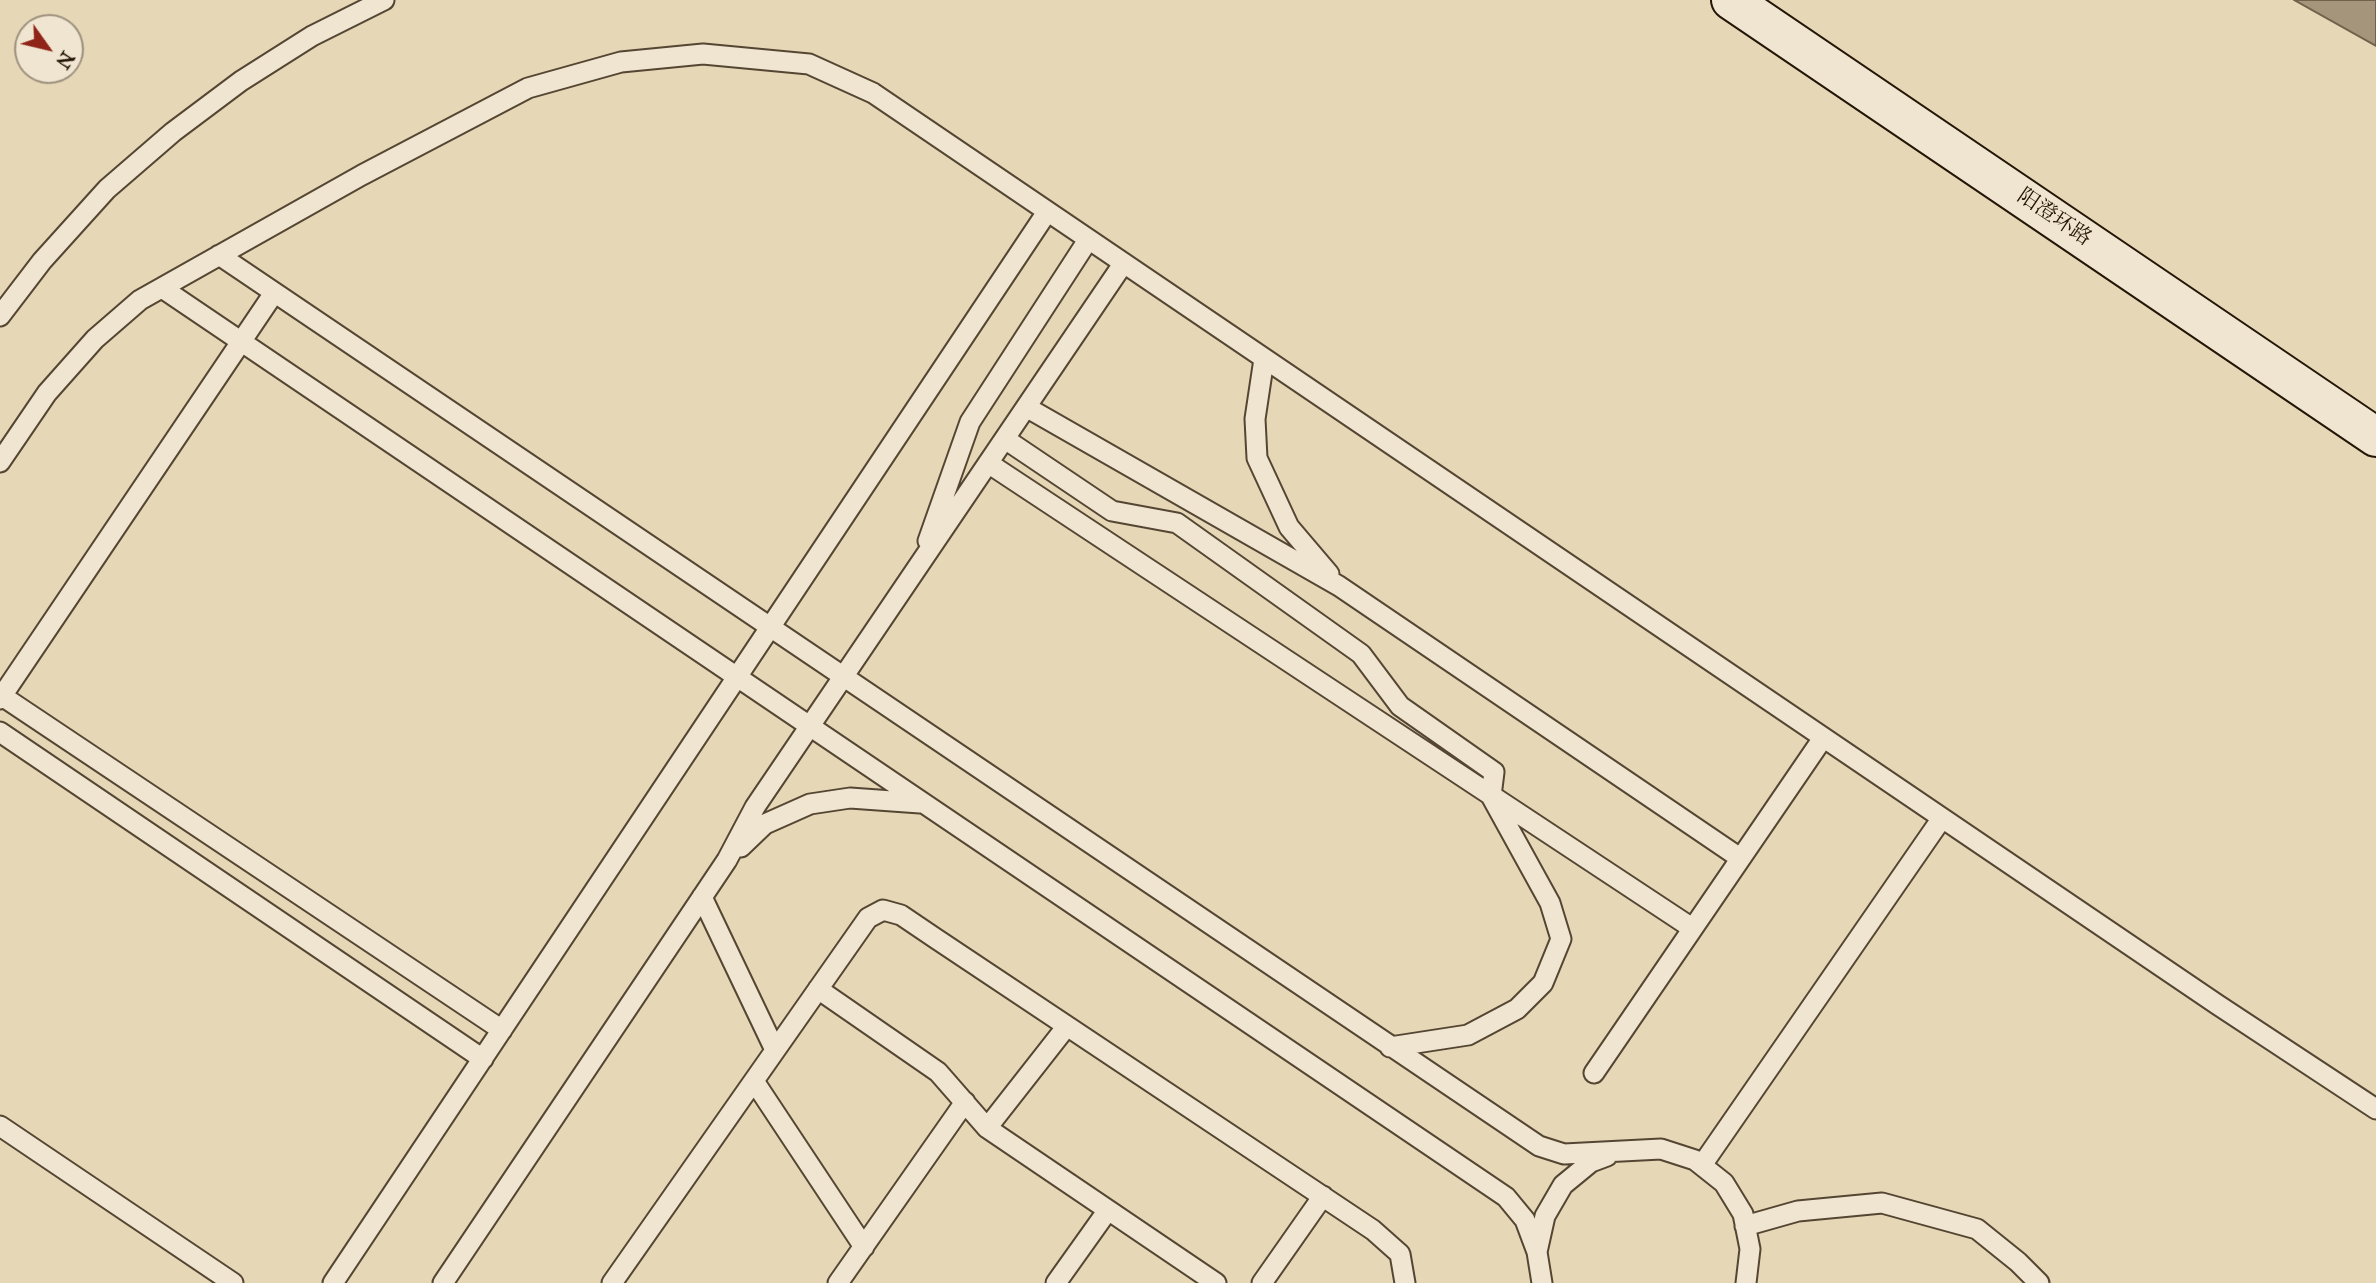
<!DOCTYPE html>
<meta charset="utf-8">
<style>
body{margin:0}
#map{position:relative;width:2376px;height:1283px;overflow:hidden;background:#e6d7b7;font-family:"IM FELL Great Primer",serif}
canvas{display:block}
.north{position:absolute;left:14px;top:14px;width:70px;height:70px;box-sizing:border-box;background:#efe5d0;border:2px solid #9e927f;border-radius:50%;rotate:124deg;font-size:19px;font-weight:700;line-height:28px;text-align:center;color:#241606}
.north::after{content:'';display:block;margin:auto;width:24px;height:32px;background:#8f2418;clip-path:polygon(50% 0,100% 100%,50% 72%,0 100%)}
</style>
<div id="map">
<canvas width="2376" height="1283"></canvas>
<div class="north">N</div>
</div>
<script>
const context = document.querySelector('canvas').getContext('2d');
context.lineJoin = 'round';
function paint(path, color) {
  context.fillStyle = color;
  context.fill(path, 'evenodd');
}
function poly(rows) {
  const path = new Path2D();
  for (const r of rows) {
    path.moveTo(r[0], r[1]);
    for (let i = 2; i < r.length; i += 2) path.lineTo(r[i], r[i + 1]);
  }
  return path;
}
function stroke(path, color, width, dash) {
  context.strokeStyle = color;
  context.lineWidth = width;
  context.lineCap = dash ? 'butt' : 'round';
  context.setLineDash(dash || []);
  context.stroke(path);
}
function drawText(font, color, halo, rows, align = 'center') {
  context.font = font + ' "IM FELL Great Primer","Noto Serif SC",serif';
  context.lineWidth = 5;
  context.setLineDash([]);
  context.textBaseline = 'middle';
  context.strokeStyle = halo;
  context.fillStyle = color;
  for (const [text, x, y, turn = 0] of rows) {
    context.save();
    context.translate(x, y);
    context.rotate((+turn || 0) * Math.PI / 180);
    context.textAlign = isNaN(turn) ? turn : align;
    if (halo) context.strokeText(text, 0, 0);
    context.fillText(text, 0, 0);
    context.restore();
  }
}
const water = poly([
 [2294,0,2376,0,2376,46,2294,0]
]);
paint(water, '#a4957b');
stroke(water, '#71624c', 2);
const service = poly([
 [219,255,1539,1146,1564,1154,1661,1149,1695,1160,1724,1183,1743,1214,1750,1249,1746,1283],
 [162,288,1506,1197,1525,1220,1537,1252],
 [0,316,42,261,107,189,173,132,241,81,312,36,384,0],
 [1264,359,1255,419,1257,458,1289,527,1329,574],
 [1026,407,1339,586,1740,858],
 [1005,439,1112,511,1177,523,1361,654,1400,706,1494,772,1491,796,1550,903,1561,939,1543,983,1517,1009,1468,1035,1390,1047],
 [0,462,47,393,95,339,140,300,362,175,528,88,621,62,703,54,809,64,873,93,2218,1005,2376,1109],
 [988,463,1692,928],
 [928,541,970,422,1088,240],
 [2,696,502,1030],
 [0,699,274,293],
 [0,732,483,1059],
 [741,847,765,824,810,804,850,798,920,803],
 [702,897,775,1050],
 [818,989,938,1072,987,1128,1216,1283],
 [1594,1073,1823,738],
 [754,1081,864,1247],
 [0,1126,233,1283],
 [987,1128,1067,1026],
 [1702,1165,1942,818],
 [1745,1226,1798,1211,1882,1203,1977,1229,2018,1262,2039,1283],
 [333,1283,1047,212],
 [443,1283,727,860,755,807,1123,264],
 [612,1283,868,918,883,910,901,915,935,938,1373,1230,1400,1254,1405,1283],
 [838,1283,965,1102],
 [1056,1283,1108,1210],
 [1262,1283,1323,1196],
 [1542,1283,1537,1252,1545,1216,1563,1185,1591,1162,1607,1156]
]);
const secondary = poly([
 [1731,0,2376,437]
]);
stroke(service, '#544632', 23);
stroke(secondary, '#241606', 42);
stroke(service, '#efe5d0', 19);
stroke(secondary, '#efe5d0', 38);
drawText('21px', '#241606', '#efe5d0', [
 ["阳澄环路",2054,218,34]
]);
</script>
